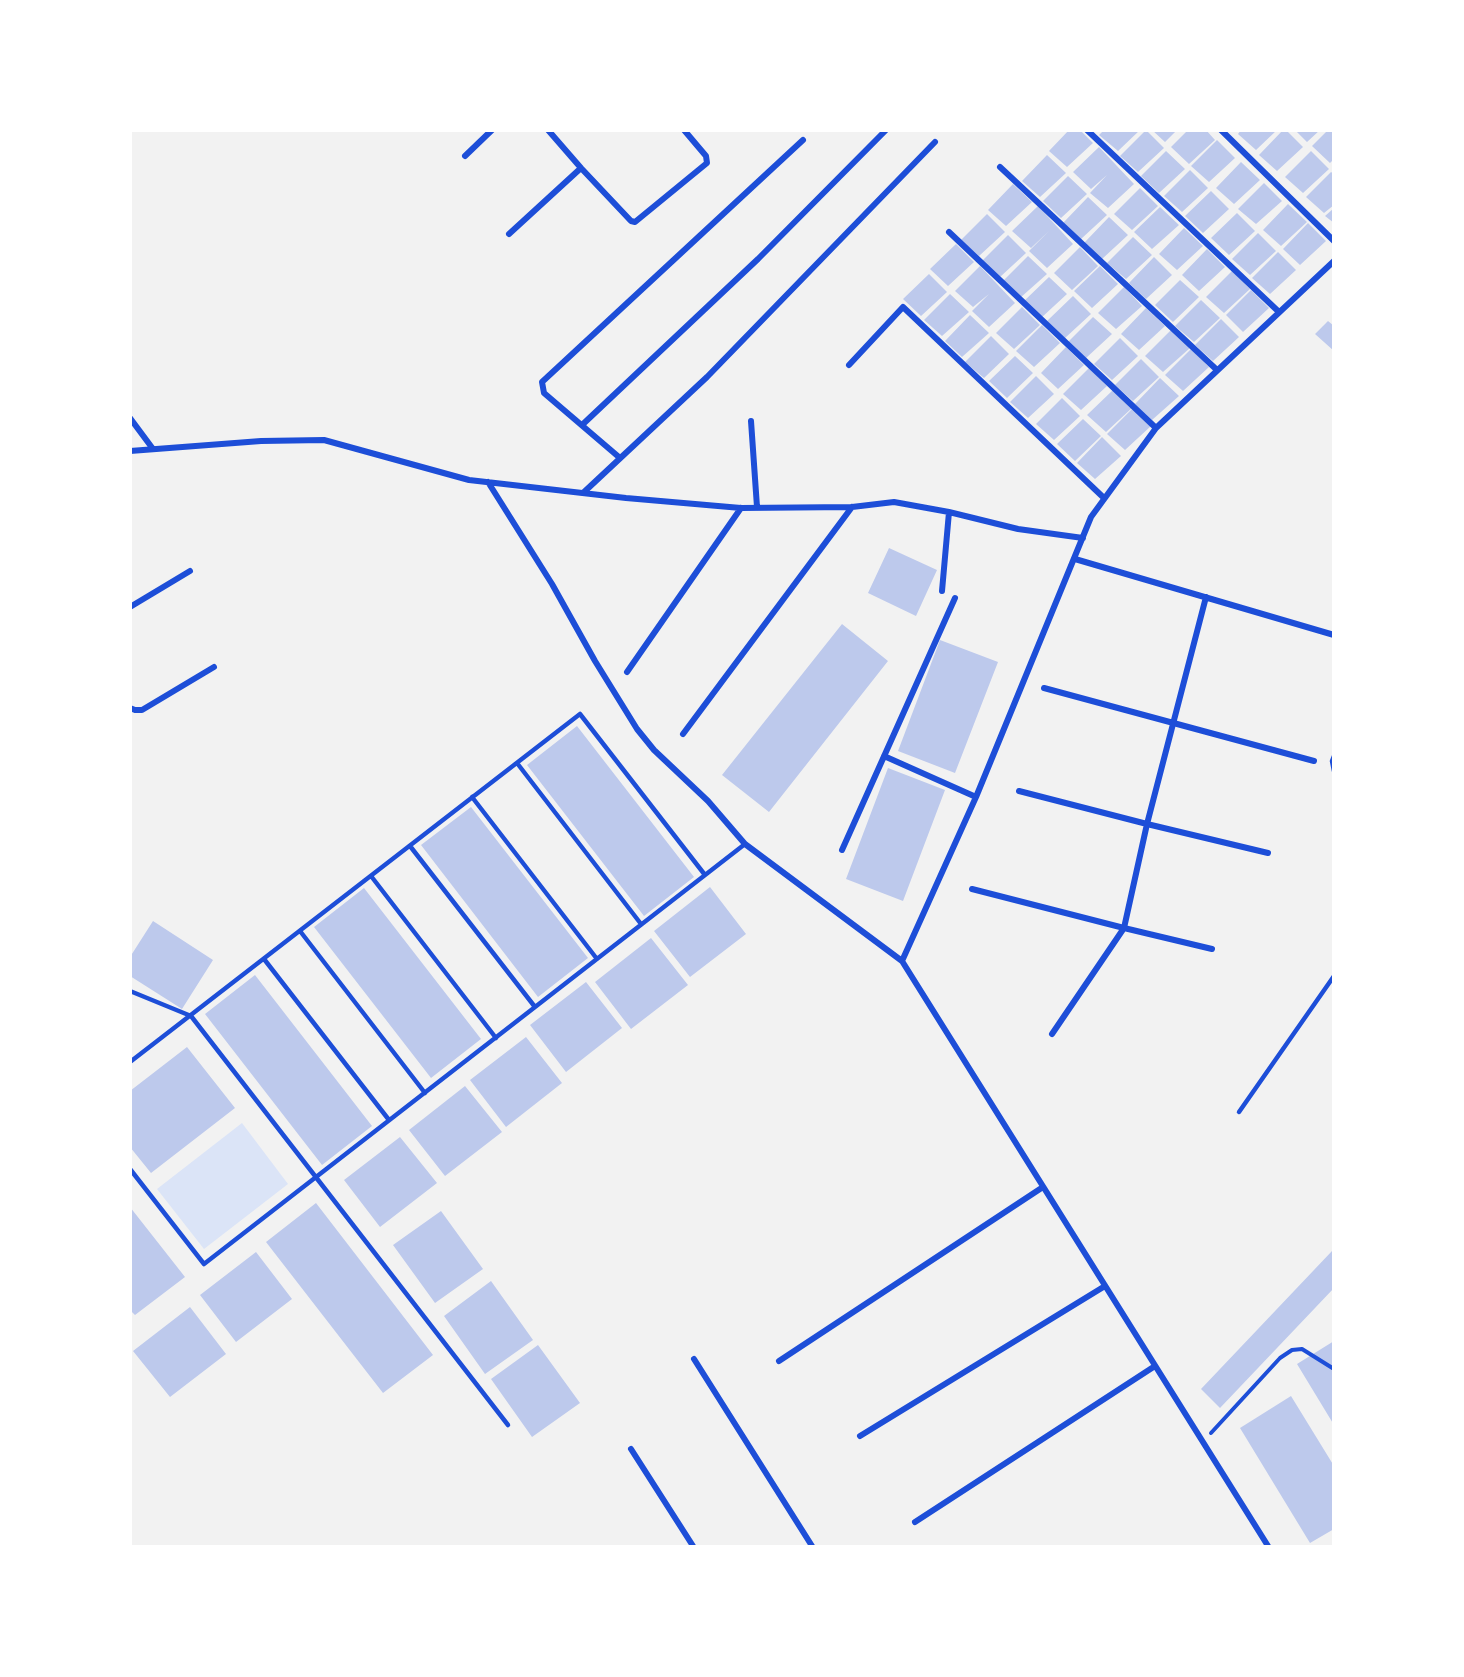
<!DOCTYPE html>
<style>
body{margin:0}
#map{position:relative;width:1464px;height:1677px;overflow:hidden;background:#f2f2f2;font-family:"Source Sans 3",sans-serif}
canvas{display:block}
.frame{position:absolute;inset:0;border:132px solid #fff;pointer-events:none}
</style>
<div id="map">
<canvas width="1464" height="1677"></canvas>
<div class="frame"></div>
</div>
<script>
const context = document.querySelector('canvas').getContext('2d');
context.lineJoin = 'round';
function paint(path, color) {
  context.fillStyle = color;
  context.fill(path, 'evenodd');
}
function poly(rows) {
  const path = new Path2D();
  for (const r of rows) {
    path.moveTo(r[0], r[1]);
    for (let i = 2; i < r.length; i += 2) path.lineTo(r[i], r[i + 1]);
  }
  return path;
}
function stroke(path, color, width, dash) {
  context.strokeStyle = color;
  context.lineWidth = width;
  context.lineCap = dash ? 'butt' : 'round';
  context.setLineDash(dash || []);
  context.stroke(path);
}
paint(poly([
 [242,1123,288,1184,204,1249,157,1189]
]), '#dbe4f7');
paint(poly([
 [1069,130,1080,130,1093,143,1067,167,1049,151],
 [1104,130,1140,130,1118,151,1099,135],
 [1146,130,1164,148,1138,172,1120,156],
 [1152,130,1177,130,1165,142],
 [1188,130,1206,130,1215,140,1189,164,1171,147],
 [1241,130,1277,130,1256,150,1238,134],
 [1283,130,1286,130,1303,147,1277,171,1259,155],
 [1295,130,1320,130,1307,142],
 [1328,130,1334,130,1334,159,1330,163,1312,146],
 [1217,140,1235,158,1209,182,1191,166],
 [1099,147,1134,184,1108,208,1090,193,1107,175,1091,189,1073,172],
 [1166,151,1185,169,1159,193,1141,176],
 [1311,151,1329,169,1303,193,1285,177],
 [1047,155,1066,173,1040,197,1022,181],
 [1241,162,1260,180,1234,204,1216,188],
 [1190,170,1208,188,1182,212,1164,196],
 [1331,172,1334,174,1334,205,1324,213,1306,197],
 [1068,176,1087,194,1061,218,1043,201],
 [1264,183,1282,201,1256,224,1238,209],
 [1013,184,1032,202,1006,226,988,210],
 [1140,188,1158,206,1132,230,1114,214],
 [1211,191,1229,209,1203,233,1185,216],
 [1088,197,1107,215,1081,239,1063,223],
 [1288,204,1307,222,1281,246,1263,230],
 [1038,206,1073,244,1047,268,1029,251,1049,231,1031,248,1012,231],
 [1160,207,1179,225,1152,249,1134,232],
 [1334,208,1334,223,1325,216],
 [1237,213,1255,231,1229,255,1211,238],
 [987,214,1005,232,979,256,961,240],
 [1109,217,1128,235,1102,259,1084,243],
 [1308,223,1326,241,1300,265,1283,249],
 [1184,228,1203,246,1177,270,1159,254],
 [1258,233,1276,251,1250,275,1232,259],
 [1008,235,1026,253,1000,277,982,261],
 [1133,237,1152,255,1126,279,1107,263],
 [956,244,974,262,948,286,930,269],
 [1080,247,1098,266,1072,290,1054,273],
 [1207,249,1225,267,1199,291,1182,275],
 [1278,252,1296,270,1270,294,1252,278],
 [1028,256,1047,274,1020,298,1002,282],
 [1154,257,1172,275,1146,299,1129,283],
 [980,266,1015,303,989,327,972,311,989,294,973,307,955,291],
 [1100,266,1118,284,1092,308,1074,291],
 [1232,271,1250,289,1224,313,1206,297],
 [929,274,947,292,921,316,903,299],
 [1049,277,1067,294,1041,318,1023,302],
 [1180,280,1199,297,1173,322,1155,305],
 [1124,287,1142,306,1116,329,1098,313],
 [1251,290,1269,308,1243,332,1226,315],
 [950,294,969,312,942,336,924,320],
 [1073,296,1091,314,1065,338,1047,321],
 [1201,300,1220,318,1194,342,1175,326],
 [1022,307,1040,325,1014,349,996,333],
 [1146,308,1165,326,1139,350,1121,334],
 [970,315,989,333,962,357,945,341],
 [1093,317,1112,334,1086,358,1068,342],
 [1221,319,1239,337,1213,361,1195,345],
 [1328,321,1334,326,1334,351,1315,334],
 [1042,325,1060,343,1034,367,1016,351],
 [1171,330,1190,348,1163,372,1145,356],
 [991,336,1009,354,984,378,965,362],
 [1120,338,1138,356,1112,380,1094,364],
 [1066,347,1084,365,1058,389,1041,373],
 [1191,349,1209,367,1183,391,1165,375],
 [1015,356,1033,373,1007,398,989,381],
 [1141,359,1159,377,1133,401,1115,385],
 [1089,368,1107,386,1081,410,1063,394],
 [1036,376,1054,394,1028,418,1010,402],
 [1160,378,1179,396,1152,420,1135,404],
 [1113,390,1132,408,1106,432,1087,415],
 [1062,398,1080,416,1054,440,1036,424],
 [1133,408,1151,426,1125,450,1107,434],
 [1083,419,1101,436,1075,461,1057,444],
 [1102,437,1121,456,1095,479,1077,463],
 [889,548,937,570,916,616,868,593],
 [842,624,888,661,769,812,722,775],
 [940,640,998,662,955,773,898,751],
 [577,726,694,877,644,916,527,765],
 [888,768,945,790,903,901,846,879],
 [471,807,588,958,538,997,421,845],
 [710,887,746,934,690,977,654,931],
 [364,888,481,1039,431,1078,314,927],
 [153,921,213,960,182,1009,130,976,130,957],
 [651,938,688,985,631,1029,595,982],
 [255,975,372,1126,322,1165,205,1014],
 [586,982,622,1028,566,1072,530,1025],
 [526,1037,562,1083,506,1127,470,1080],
 [187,1047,235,1108,151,1173,130,1147,130,1091],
 [465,1086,502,1132,445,1176,409,1130],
 [400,1137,437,1183,380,1227,344,1180],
 [316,1203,433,1355,383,1393,266,1242],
 [130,1207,185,1277,135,1315,130,1310],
 [441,1211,483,1269,435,1303,393,1245],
 [1332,1251,1334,1253,1334,1288,1220,1408,1201,1389],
 [256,1252,292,1299,236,1342,200,1295],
 [491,1281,533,1340,485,1374,444,1316],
 [190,1307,226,1354,170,1397,133,1351],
 [1334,1341,1334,1425,1297,1364],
 [538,1345,580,1403,532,1437,491,1379],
 [1291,1396,1334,1466,1334,1529,1310,1543,1240,1428]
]), '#bdc9ec');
stroke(poly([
 [1211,1433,1280,1358,1292,1350,1302,1349,1334,1369]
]), '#1d4ed8', 4);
stroke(poly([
 [1334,756,1332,761,1334,771],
 [517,763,641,924],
 [472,797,597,959],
 [410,846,535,1007],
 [371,876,496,1038],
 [300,931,425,1093],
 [264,959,389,1120],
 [130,991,191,1016,508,1425],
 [130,1062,580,714,705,875],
 [1239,1112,1334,976],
 [130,1169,204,1264,745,844]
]), '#1d4ed8', 4.5);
stroke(poly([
 [548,130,581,168,631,221,635,222,707,163,706,156,684,130],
 [1087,130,1279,312],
 [1221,130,1334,241],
 [465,156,492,130],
 [1000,167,1217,370],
 [949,232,1156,428],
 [509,234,581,168],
 [849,365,903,307,1104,498],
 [130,418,153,449],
 [751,421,757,507],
 [582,425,758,259,886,130],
 [130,451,261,441,324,440,469,480,626,498,741,508,852,507,894,502,949,512,1018,529,1083,538],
 [620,458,544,393,542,382,803,140],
 [488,482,552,584,595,661,637,729,654,750,708,801,745,844,902,961,1268,1546],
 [583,493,707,377,935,142],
 [1075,559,1334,635],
 [942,591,949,512],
 [130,607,190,571],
 [627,672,741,508],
 [1044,688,1314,761],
 [130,708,135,710,142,710,214,667],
 [683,734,852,507],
 [884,756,976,797],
 [1019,791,1147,824,1206,597],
 [842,850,955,598],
 [972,889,1124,928,1147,824,1268,853],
 [902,961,976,797,1091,517,1156,428,1334,261],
 [1052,1034,1124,928,1212,949],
 [694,1359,812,1546],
 [779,1361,1043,1187],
 [860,1436,1105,1286],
 [631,1449,693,1546],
 [915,1522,1155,1366]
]), '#1d4ed8', 6);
</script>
